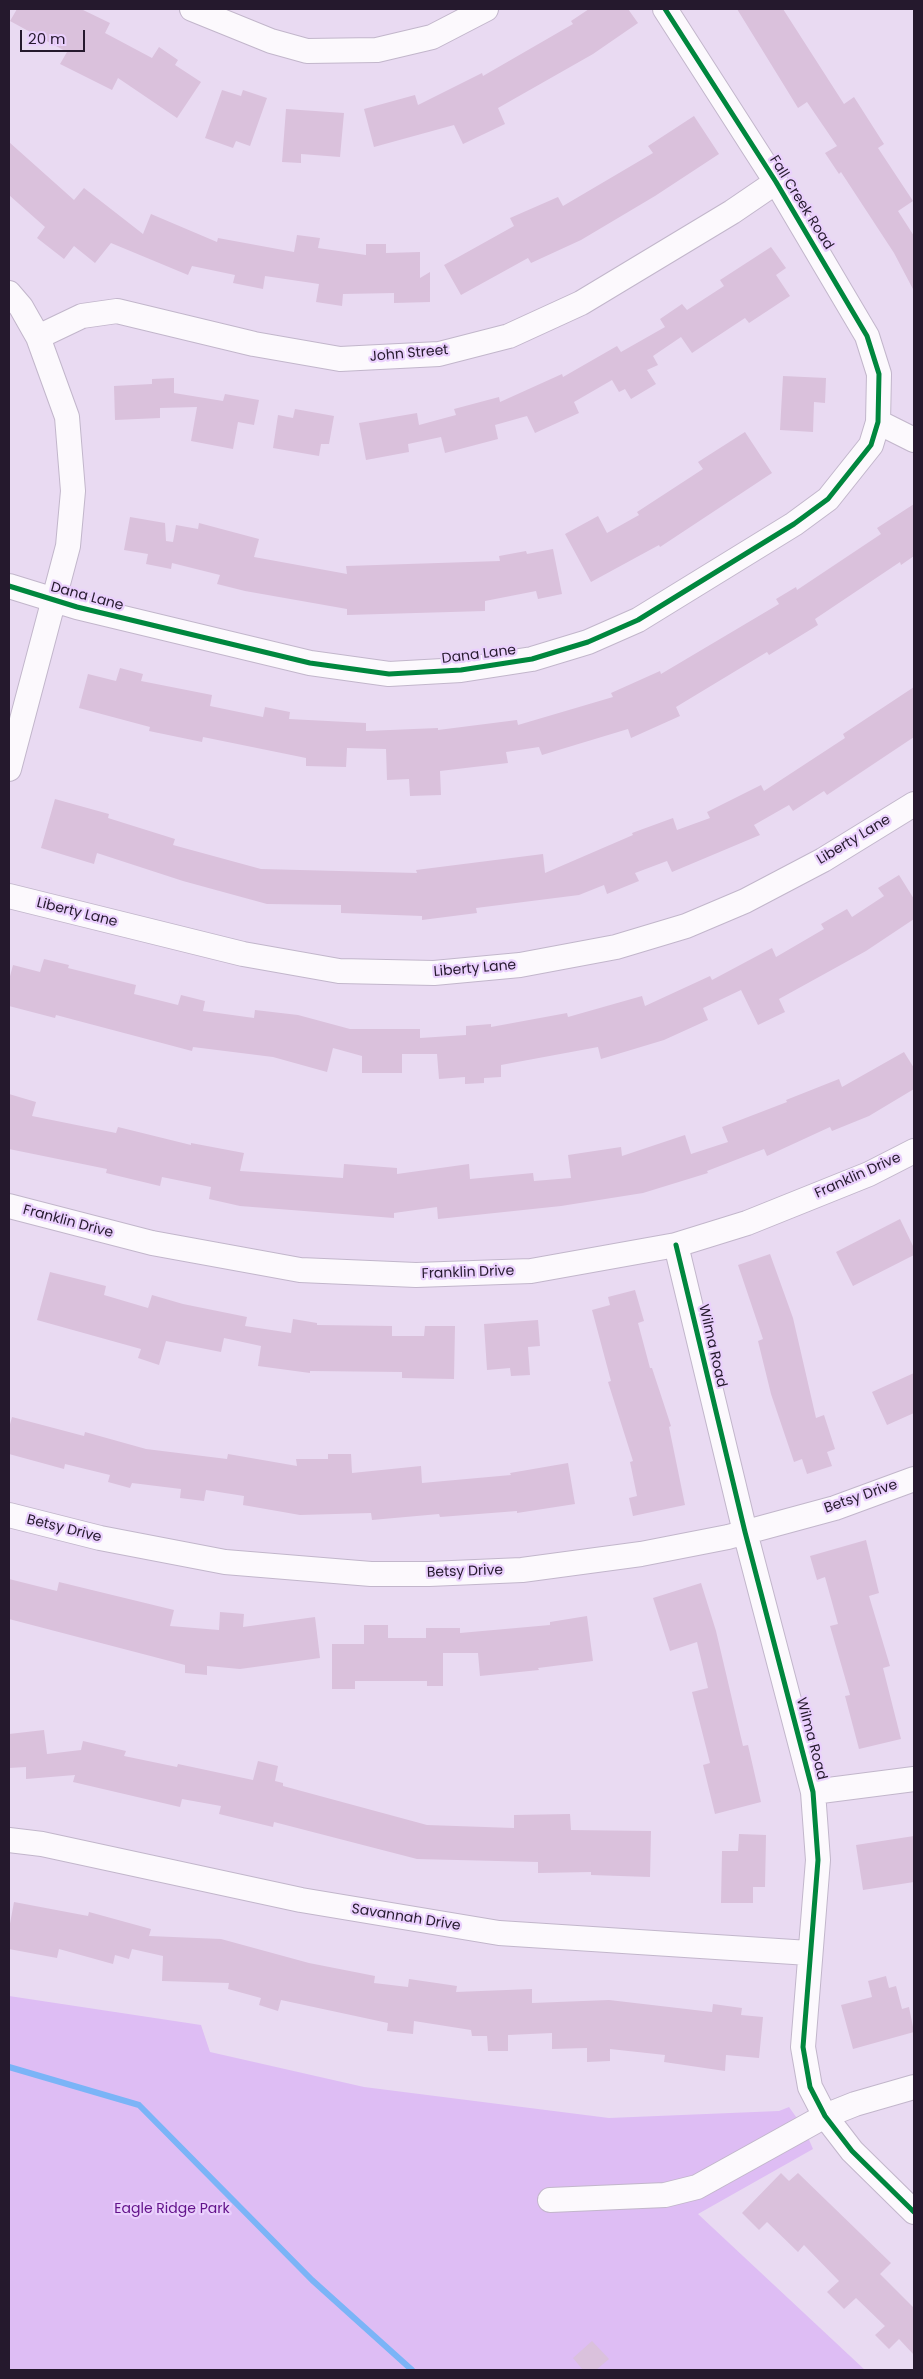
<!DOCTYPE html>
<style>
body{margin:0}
#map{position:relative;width:923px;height:2379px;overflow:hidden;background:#e9daf2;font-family:Poppins,sans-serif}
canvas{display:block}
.frame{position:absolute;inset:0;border:10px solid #25192d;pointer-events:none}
.scale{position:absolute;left:20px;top:30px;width:65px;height:22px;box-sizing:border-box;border:2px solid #25192d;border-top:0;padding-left:6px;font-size:15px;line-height:18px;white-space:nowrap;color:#25192d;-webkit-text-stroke:4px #ead0fd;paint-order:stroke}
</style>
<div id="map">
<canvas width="923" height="2379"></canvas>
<div class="frame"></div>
<div class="scale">20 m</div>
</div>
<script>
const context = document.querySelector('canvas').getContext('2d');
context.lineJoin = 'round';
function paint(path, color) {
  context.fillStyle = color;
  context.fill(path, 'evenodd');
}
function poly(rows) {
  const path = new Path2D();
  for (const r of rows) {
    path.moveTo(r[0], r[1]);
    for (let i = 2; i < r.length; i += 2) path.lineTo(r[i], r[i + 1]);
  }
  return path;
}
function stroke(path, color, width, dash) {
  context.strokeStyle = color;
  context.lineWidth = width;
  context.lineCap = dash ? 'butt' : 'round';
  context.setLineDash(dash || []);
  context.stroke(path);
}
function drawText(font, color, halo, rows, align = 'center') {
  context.font = font + ' Poppins,sans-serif';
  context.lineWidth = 4.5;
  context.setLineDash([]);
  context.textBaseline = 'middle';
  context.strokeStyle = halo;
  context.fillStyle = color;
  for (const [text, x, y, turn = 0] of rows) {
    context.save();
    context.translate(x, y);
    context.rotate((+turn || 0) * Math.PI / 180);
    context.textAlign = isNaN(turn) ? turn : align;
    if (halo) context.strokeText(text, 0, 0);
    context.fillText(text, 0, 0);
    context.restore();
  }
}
paint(poly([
 [9,1996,201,2025,210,2052,364,2087,609,2118,779,2111,789,2107,804,2128,813,2149,698,2214,865,2370,9,2370]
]), '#debdf4');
stroke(poly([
 [9,2067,139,2105,312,2280,412,2370]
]), '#7bb4f7', 6);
paint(poly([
 [17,9,81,9,110,23,105,33,152,58,159,47,178,60,175,65,201,82,177,118,118,78,112,90,60,64,67,52,10,21],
 [589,9,628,9,638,23,593,54,498,108,505,124,463,144,454,125,374,147,364,109,415,95,418,105,482,73,483,76,573,24,571,21],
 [737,9,783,9,844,104,854,97,884,144,878,148,913,201,898,211,914,236,914,291,894,253,841,172,839,174,825,153,837,146,807,102,798,108],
 [222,90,241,96,243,90,267,98,250,146,236,141,233,148,205,138],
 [286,109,344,113,340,157,301,154,301,163,282,162],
 [694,116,719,154,655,196,581,240,531,263,528,258,461,295,444,265,514,226,510,218,558,197,563,206,653,153,648,146],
 [9,142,74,200,84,188,143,234,151,214,217,242,218,238,294,252,297,235,320,238,318,248,366,255,366,244,386,244,386,253,420,252,420,278,430,272,430,302,394,303,394,293,343,294,342,306,316,302,319,284,265,276,263,289,233,283,235,275,192,266,188,275,111,243,95,263,74,246,64,259,37,238,45,227,9,195],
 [771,247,786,268,776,275,790,296,749,323,745,318,692,353,681,337,653,356,658,365,647,370,656,384,631,399,625,389,619,392,612,380,574,402,579,413,535,433,527,416,495,425,498,439,445,453,441,437,408,444,409,452,366,460,359,423,417,413,419,425,456,415,454,409,499,397,500,402,562,374,563,377,617,346,621,352,665,327,660,319,682,304,687,310,724,286,720,280],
 [783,376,826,378,825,403,814,402,813,432,780,430],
 [174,378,174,393,223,401,225,394,259,400,254,425,238,422,233,449,191,441,197,407,160,408,160,418,115,420,114,386,152,384,152,379],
 [295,409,334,416,329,444,321,444,319,456,273,448,278,415,293,418],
 [745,432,772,473,660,547,659,545,591,582,565,534,598,516,607,533,639,515,637,512,703,469,698,462],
 [914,504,914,556,901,565,900,562,815,619,818,625,769,655,767,652,676,707,680,716,631,738,628,729,542,755,539,747,506,752,508,763,440,771,441,795,410,796,409,779,387,780,386,749,347,748,346,767,306,766,306,758,203,737,202,742,149,731,150,727,79,708,88,674,116,681,120,668,143,674,141,681,212,695,210,706,263,717,265,707,290,712,289,719,366,723,366,731,438,728,438,730,517,720,518,725,613,697,611,693,660,671,661,674,779,604,776,599,796,587,797,590,881,534,877,528],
 [130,517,165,523,166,541,173,542,176,525,198,529,199,523,259,539,254,557,347,574,346,566,500,561,499,556,526,551,527,554,553,549,562,594,538,599,536,591,485,601,485,611,347,615,347,609,245,591,217,584,220,575,172,563,171,569,146,564,148,554,124,550],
 [914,687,914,737,827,795,824,791,793,811,789,805,754,825,760,835,672,872,667,861,635,873,639,881,607,894,604,885,579,895,476,908,477,913,422,920,422,916,341,913,341,905,267,904,183,881,97,853,94,864,41,848,55,799,109,814,108,818,175,839,173,845,261,869,417,873,416,870,543,854,545,873,633,835,632,833,673,818,677,830,710,818,707,812,761,785,764,791,845,738,843,734],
 [899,875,914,899,914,919,866,951,779,999,785,1012,758,1025,741,990,703,1008,708,1020,664,1040,601,1059,598,1047,501,1065,501,1077,484,1078,484,1083,465,1084,465,1077,439,1079,437,1054,402,1054,402,1073,362,1073,362,1056,333,1048,327,1072,273,1057,193,1047,192,1051,56,1015,55,1018,9,1006,9,980,13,965,40,972,44,959,69,965,68,968,136,985,134,994,178,1005,181,995,205,1001,203,1011,254,1018,255,1010,298,1015,350,1029,420,1029,420,1038,466,1035,466,1026,491,1024,491,1027,567,1013,568,1017,642,996,645,1006,710,976,712,980,772,948,776,957,824,929,821,924,847,909,852,917,884,896,878,888],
 [904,1052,914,1068,914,1089,869,1116,832,1131,830,1127,767,1156,764,1149,707,1171,708,1173,643,1193,561,1206,438,1219,437,1207,394,1213,394,1218,240,1206,209,1199,211,1187,162,1177,160,1186,106,1173,107,1169,9,1149,9,1094,36,1102,32,1116,116,1133,118,1127,191,1145,191,1143,244,1153,240,1171,343,1178,344,1164,397,1168,397,1174,469,1164,470,1179,533,1173,534,1181,571,1178,568,1155,621,1147,622,1156,685,1135,691,1154,728,1142,722,1127,787,1102,786,1100,839,1079,842,1087],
 [900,1219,914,1248,914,1255,853,1286,836,1252],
 [770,1254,793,1318,816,1418,824,1415,835,1449,827,1452,832,1466,807,1474,802,1459,794,1462,771,1394,758,1341,763,1339,738,1265],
 [50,1272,106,1286,104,1295,148,1308,152,1295,183,1304,247,1317,245,1326,291,1333,293,1319,317,1323,317,1325,392,1326,392,1336,424,1336,425,1326,455,1326,454,1379,402,1378,402,1372,310,1371,310,1373,258,1366,261,1346,224,1338,221,1352,166,1341,159,1365,138,1358,141,1349,37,1320],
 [635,1290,644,1321,638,1323,650,1368,652,1368,671,1426,669,1427,685,1505,633,1516,629,1498,637,1496,630,1462,633,1461,608,1382,611,1381,592,1310,610,1305,608,1297],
 [538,1320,540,1346,528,1347,530,1375,511,1376,510,1368,487,1370,484,1324],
 [914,1373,914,1413,887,1425,872,1392],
 [12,1417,84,1436,85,1432,146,1449,227,1459,228,1454,297,1466,296,1459,328,1459,328,1454,351,1454,352,1473,421,1466,422,1483,511,1475,510,1473,568,1463,575,1504,517,1513,517,1511,440,1517,439,1514,372,1520,371,1513,300,1515,243,1505,244,1496,206,1490,204,1501,180,1498,181,1489,132,1483,130,1488,108,1482,110,1475,65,1464,64,1469,9,1454,9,1428],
 [866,1540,879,1593,869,1596,890,1666,883,1668,901,1739,859,1749,845,1696,850,1695,830,1626,838,1624,825,1577,817,1580,810,1556],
 [9,1579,57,1591,59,1582,174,1610,170,1626,219,1630,220,1612,244,1614,243,1627,315,1617,320,1658,240,1669,207,1666,207,1675,185,1673,185,1665,9,1619],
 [701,1583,716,1631,743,1746,748,1745,761,1802,715,1814,703,1765,710,1763,692,1692,708,1688,697,1642,670,1651,653,1598],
 [587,1616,593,1661,538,1668,539,1670,480,1676,478,1653,443,1653,443,1686,427,1686,427,1681,355,1681,355,1689,332,1689,332,1644,364,1644,364,1625,388,1625,388,1638,426,1638,426,1628,460,1628,460,1633,550,1625,550,1622],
 [44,1730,47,1754,81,1750,83,1741,126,1751,124,1756,177,1767,178,1764,253,1780,258,1761,278,1766,275,1781,283,1783,283,1786,427,1825,514,1828,514,1815,570,1814,571,1830,651,1831,650,1877,591,1875,591,1872,538,1873,538,1862,417,1859,274,1822,273,1827,219,1814,221,1806,182,1799,180,1807,73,1782,75,1775,26,1779,26,1767,9,1768,9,1734],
 [739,1834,766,1835,765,1887,753,1887,753,1903,721,1903,722,1851,738,1851],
 [914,1836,914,1882,863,1890,856,1845],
 [14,1902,88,1916,89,1912,151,1929,149,1936,221,1939,309,1963,375,1976,374,1983,408,1987,409,1979,457,1986,456,1992,532,1989,532,2003,609,2000,712,2012,713,2004,742,2008,741,2015,763,2017,759,2058,726,2055,725,2071,664,2062,665,2055,610,2049,610,2061,587,2062,587,2048,552,2049,552,2033,508,2035,508,2051,488,2051,487,2036,472,2036,471,2030,414,2021,413,2034,387,2031,388,2023,281,2000,278,2011,259,2005,261,1998,228,1989,229,1983,162,1981,163,1956,132,1949,129,1959,115,1955,113,1964,59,1949,57,1958,9,1949,9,1929],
 [886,1976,889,1988,896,1986,902,2009,909,2007,914,2032,853,2049,841,2005,872,1997,868,1981],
 [781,2173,789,2181,798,2173,891,2263,880,2274,914,2308,914,2355,899,2339,889,2349,875,2335,885,2326,856,2298,844,2309,827,2292,839,2281,804,2245,798,2252,767,2222,759,2230,742,2213],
 [592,2341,609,2359,596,2370,583,2370,573,2358]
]), '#dac1dc');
const minor = poly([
 [192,9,271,41,307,51,377,50,432,37,486,9],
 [9,293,21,307,38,337,67,417,73,491,68,546,9,769],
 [38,337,82,316,117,311,254,344,340,359,439,354,509,336,581,303,732,212,776,182],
 [878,422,914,440],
 [9,586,77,607,310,663,389,674,461,670,532,659,588,642,638,620,794,524,828,499,871,445,878,422,879,374,867,336,776,182,665,9],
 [9,896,243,954,339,971,434,973,520,965,616,947,686,926,745,901,823,860,914,804],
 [9,1206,152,1243,300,1270,416,1275,531,1271,676,1245,747,1223,869,1174,914,1151],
 [676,1245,745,1532,813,1792,818,1860,803,2047,810,2087,825,2116,852,2151,914,2212],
 [9,1515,100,1538,225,1562,371,1574,429,1574,522,1570,641,1554,728,1537,835,1508,914,1479],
 [813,1792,914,1779],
 [9,1840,42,1844,301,1900,499,1933,809,1953],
 [550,2200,665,2195,697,2187,825,2116,855,2104,914,2087]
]);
stroke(minor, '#c2b6cb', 26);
stroke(minor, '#fcf9fd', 24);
stroke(poly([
 [9,586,77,607,310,663,389,674,461,670,532,659,588,642,638,620,794,524,828,499,871,445,878,422,879,374,867,336,776,182,665,9],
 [676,1245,745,1532,813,1792,818,1860,803,2047,810,2087,825,2116,852,2151,914,2212]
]), '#00873e', 5);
drawText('14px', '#25192d', '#ead0fd', [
 ["Fall Creek Road",801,203,58],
 ["John Street",409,354,-5],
 ["Dana Lane",87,597,15],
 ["Dana Lane",479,655,-7],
 ["Liberty Lane",854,840,-31],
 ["Liberty Lane",77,913,14],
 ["Liberty Lane",475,969,-5],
 ["Franklin Drive",858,1176,-24],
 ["Franklin Drive",68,1222,15],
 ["Franklin Drive",468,1273,-2],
 ["Wilma Road",712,1346,77],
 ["Betsy Drive",861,1497,-19],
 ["Betsy Drive",64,1529,14],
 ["Betsy Drive",465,1572,-2],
 ["Wilma Road",811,1739,75],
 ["Savannah Drive",406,1918,9]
]);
drawText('14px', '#63138b', '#ead0fd', [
 ["Eagle Ridge Park",172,2209]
]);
</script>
